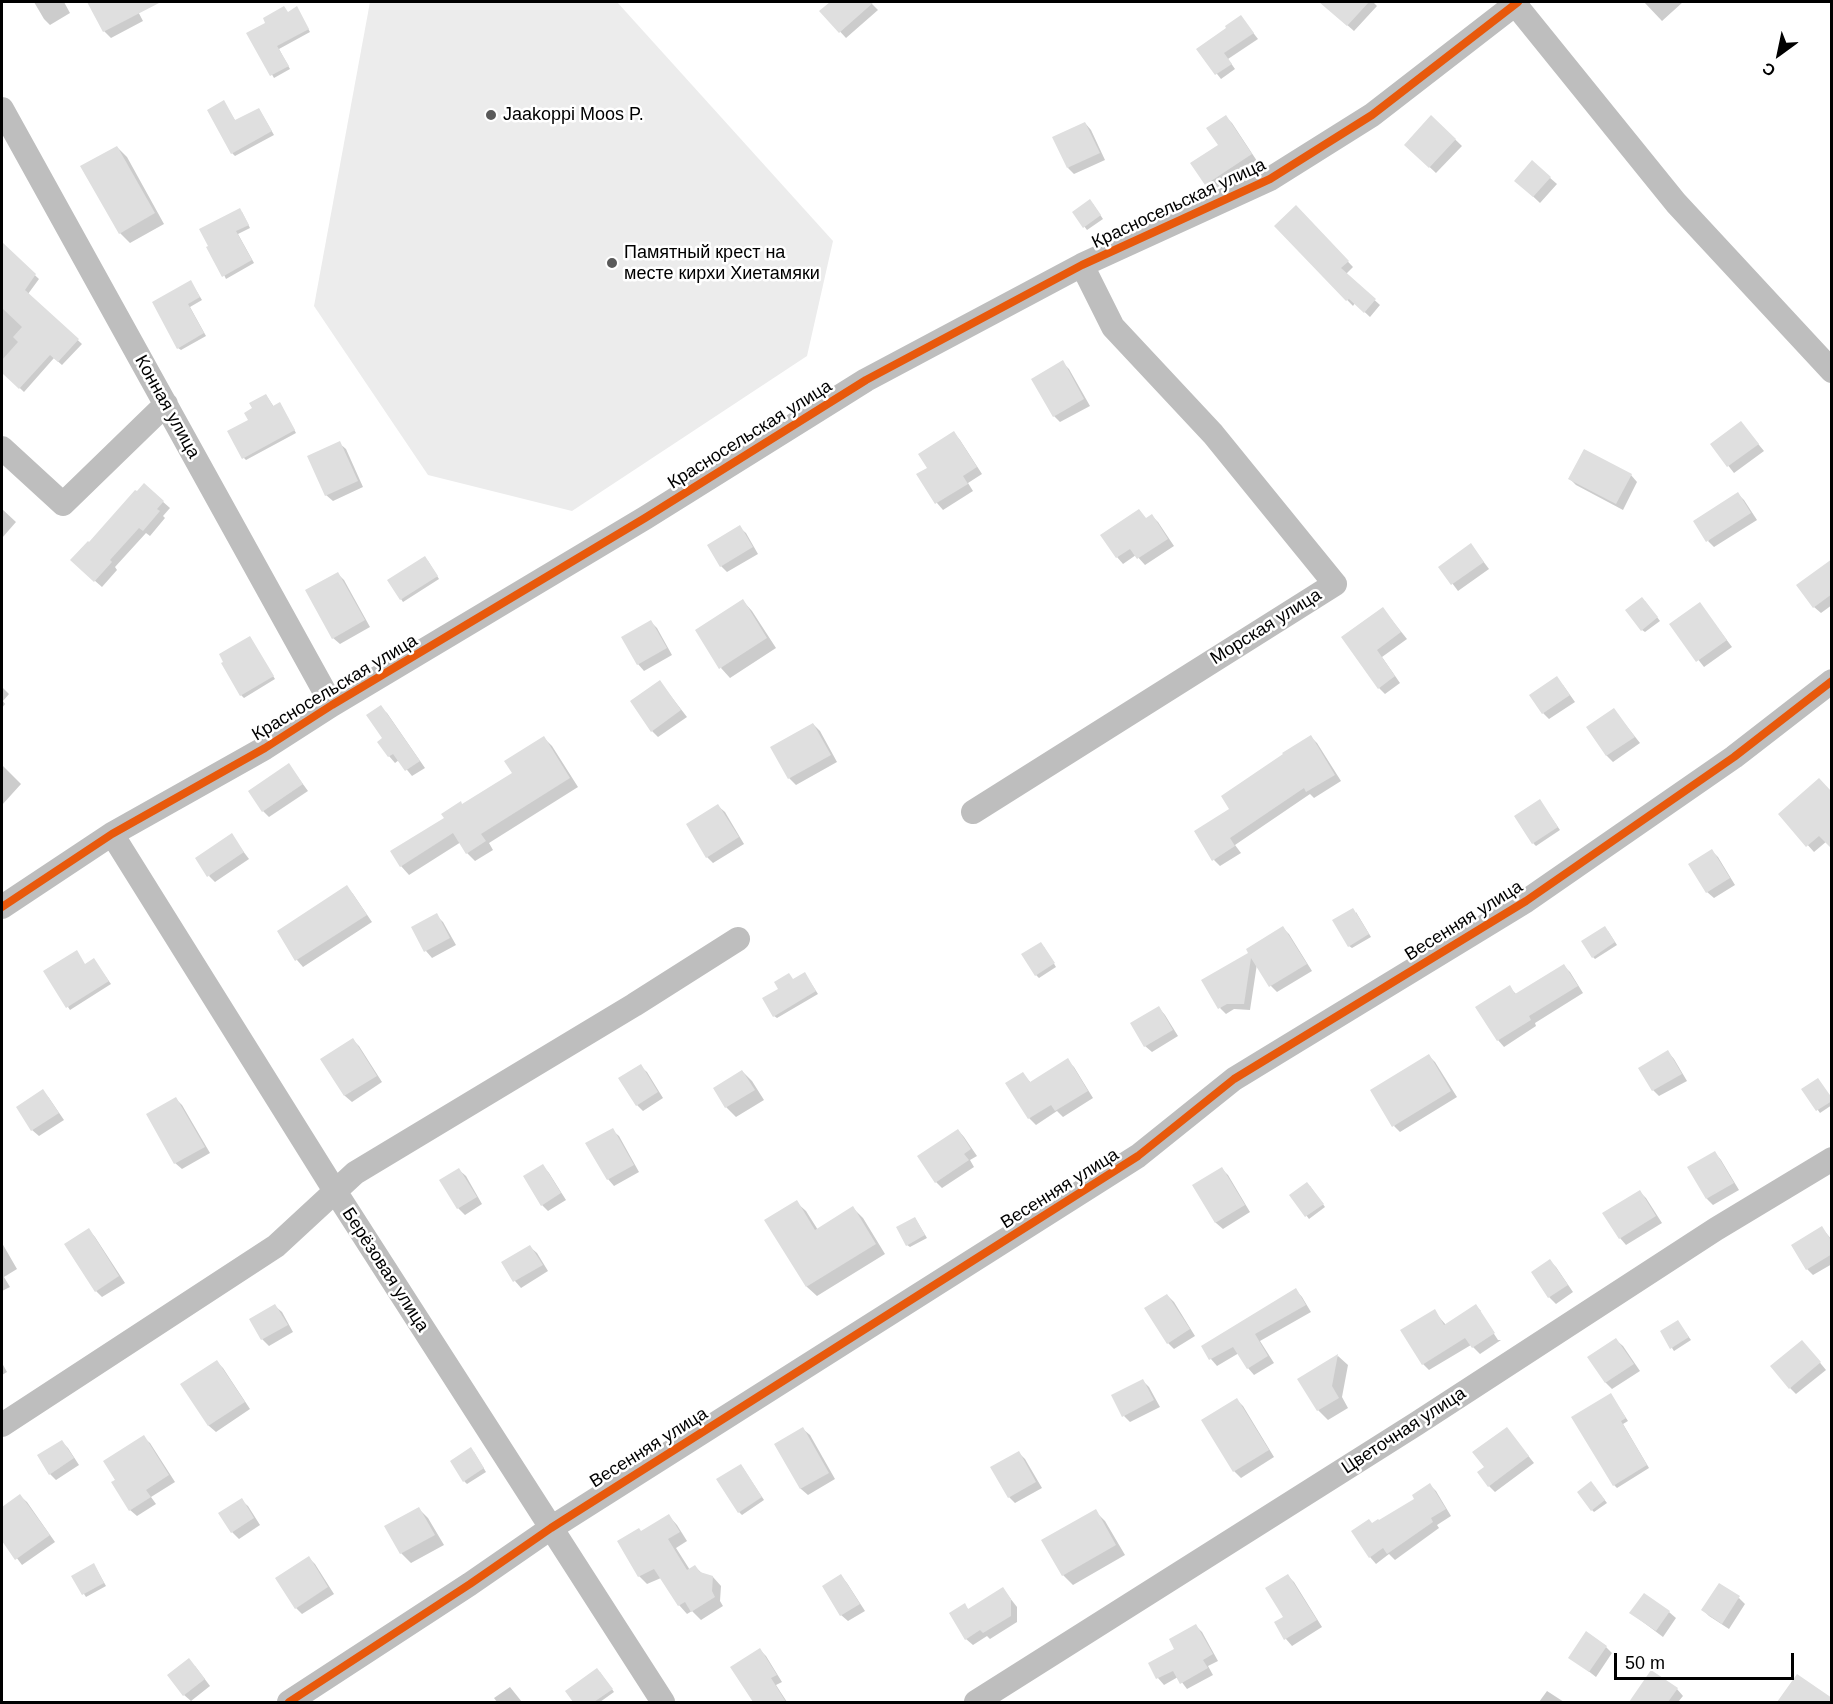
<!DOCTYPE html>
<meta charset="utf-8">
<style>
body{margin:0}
#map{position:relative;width:1833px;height:1704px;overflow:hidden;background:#fff;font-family:Arial,sans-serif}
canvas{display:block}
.frame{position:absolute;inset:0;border:3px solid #000;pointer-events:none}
.north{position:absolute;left:1749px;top:24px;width:60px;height:60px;-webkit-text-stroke:4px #fff;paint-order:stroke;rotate:213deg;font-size:16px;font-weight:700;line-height:24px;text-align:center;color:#000}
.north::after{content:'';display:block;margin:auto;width:21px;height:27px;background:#000;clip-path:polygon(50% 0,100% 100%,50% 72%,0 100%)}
.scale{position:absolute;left:1614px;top:1653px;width:180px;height:27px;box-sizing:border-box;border:3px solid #000;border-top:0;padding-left:8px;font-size:18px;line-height:21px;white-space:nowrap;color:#000;-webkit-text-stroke:4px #fff;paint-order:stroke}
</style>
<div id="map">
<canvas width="1833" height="1704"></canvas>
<div class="frame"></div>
<div class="north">С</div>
<div class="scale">50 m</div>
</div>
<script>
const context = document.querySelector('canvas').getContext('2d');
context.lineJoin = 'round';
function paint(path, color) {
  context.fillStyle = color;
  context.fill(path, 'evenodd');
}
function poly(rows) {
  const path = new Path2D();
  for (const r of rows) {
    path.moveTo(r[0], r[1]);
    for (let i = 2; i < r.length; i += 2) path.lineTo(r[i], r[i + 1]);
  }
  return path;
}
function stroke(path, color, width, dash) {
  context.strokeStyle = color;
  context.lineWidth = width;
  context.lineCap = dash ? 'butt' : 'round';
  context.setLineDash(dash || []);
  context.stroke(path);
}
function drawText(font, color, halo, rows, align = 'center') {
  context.font = font + ' Arial,sans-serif';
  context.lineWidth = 5;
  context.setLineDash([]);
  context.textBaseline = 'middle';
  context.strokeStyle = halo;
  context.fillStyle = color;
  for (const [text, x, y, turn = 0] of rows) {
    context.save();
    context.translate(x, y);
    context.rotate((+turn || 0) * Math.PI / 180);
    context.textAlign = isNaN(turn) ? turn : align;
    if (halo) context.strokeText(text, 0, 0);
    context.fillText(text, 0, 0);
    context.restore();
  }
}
paint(poly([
 [370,2,617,2,833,241,807,356,572,511,428,475,314,306]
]), '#ececec');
paint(poly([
 [34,2,64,2,70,13,50,25,44,19],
 [88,2,133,2,143,21,111,38,104,31],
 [832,2,870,2,878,10,846,38,821,11],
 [1321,2,1373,2,1377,6,1354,31],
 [1644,2,1683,2,1662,21],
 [297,8,310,32,279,49,290,69,274,78,248,33],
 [1241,17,1258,39,1228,59,1235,69,1221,79,1198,50],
 [224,102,236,122,259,109,274,135,235,156,232,153],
 [1226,117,1232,123,1257,161,1212,191,1192,164,1220,145],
 [1432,117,1462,146,1436,173,1406,145],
 [1085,123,1091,130,1105,160,1074,174,1068,168],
 [117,147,127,157,164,224,130,243,120,233],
 [1533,163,1557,184,1540,203,1523,187],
 [1093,204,1103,219,1087,230,1074,213],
 [1296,207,1353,267,1346,274,1380,305,1370,317,1355,303,1353,306,1276,226],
 [242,212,250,228,238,234,254,263,226,279,210,246],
 [9,251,39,279,28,294,82,344,62,365,54,358,24,392,2,371,2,258],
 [191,282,202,300,190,307,206,336,181,350,178,348],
 [1062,362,1069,369,1090,406,1060,422,1054,416],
 [266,395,274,407,282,407,296,433,246,460,244,458,250,420],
 [1741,423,1764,451,1734,473,1712,445],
 [954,433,960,440,982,474,968,483,973,491,943,510,937,503,918,475,929,468],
 [339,443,346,449,363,487,333,501,326,495],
 [1631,475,1637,482,1623,510,1576,485,1570,479],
 [144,485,170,508,163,516,165,518,150,536,146,533,115,567,117,570,102,587,79,567,89,544],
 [1738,494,1744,500,1757,520,1714,547,1708,541],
 [2,509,16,522,2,538],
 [1152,516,1158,522,1174,546,1145,565,1136,555,1123,564,1117,557,1147,519],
 [739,527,746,533,758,554,727,572,721,566],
 [1471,545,1489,569,1458,591,1440,567],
 [428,561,439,579,403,602,401,599],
 [1832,563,1832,605,1821,613,1814,607],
 [338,574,344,580,370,627,340,644,333,638],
 [743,601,752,611,776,648,730,678,721,668],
 [1645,601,1660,621,1645,632,1642,630],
 [1700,604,1732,647,1704,667,1671,625],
 [1383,609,1407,639,1382,657,1400,683,1385,694,1379,688,1343,637],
 [651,622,657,628,672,655,644,671,638,664],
 [252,641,275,679,244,698,241,695],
 [660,682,687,717,658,737,652,731],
 [1563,685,1575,702,1549,719,1543,713],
 [2,687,9,694,3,701,5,704,2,708],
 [380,707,387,713,425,768,412,776,399,760,395,763,389,756],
 [1614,710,1640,743,1613,762,1607,756,1588,728],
 [813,724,820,731,837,762,796,785,789,778],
 [1311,737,1317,743,1341,781,1314,798,1310,794,1235,845,1241,853,1220,866,1214,860,1231,810],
 [544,738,552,746,578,787,489,843,493,850,475,861,467,853,461,842,409,875,401,866,446,818,463,805,514,774],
 [2,765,21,784,2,805],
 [289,765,308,791,269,817,263,811],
 [1832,794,1827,841,1814,852,1780,814],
 [1542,804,1560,830,1536,846,1533,843],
 [718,806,725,812,744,844,713,863,707,857],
 [231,835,249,859,215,882,209,876],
 [1712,851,1718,857,1735,885,1714,898,1707,892],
 [347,887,353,894,372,922,303,967,297,960,279,931],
 [1356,912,1371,937,1352,948,1349,946],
 [436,915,443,922,456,945,432,958,426,951,413,928],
 [1283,928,1289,934,1312,971,1277,992,1271,986,1257,964,1250,1010,1234,1009,1226,1014,1220,1008,1251,954],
 [1608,931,1617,945,1595,959,1593,957],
 [1044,947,1056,967,1039,978,1036,975],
 [94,960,111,984,70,1010,68,1007,86,965],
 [1564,966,1570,972,1583,993,1535,1023,1536,1026,1504,1047,1498,1040,1509,987,1517,995],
 [807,977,818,994,777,1018,774,1016,794,981],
 [1159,1008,1165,1015,1178,1036,1152,1052,1145,1046],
 [353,1040,359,1046,382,1082,352,1102,345,1096,322,1059],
 [1668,1052,1674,1059,1687,1081,1659,1096,1653,1090],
 [1429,1056,1435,1062,1457,1097,1400,1132,1394,1126],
 [1067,1060,1074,1067,1093,1098,1063,1117,1057,1111,1036,1125,1029,1118,1023,1074,1031,1083],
 [640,1066,647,1072,663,1098,643,1111,637,1105],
 [742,1071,752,1081,764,1100,736,1117,726,1107],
 [1803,1089,1832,1099,1832,1105,1820,1113],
 [43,1091,49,1098,64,1120,39,1136,32,1130],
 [176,1099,182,1105,210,1153,182,1169,175,1163],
 [612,1130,619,1136,639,1172,614,1186,608,1179],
 [958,1130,964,1137,977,1156,970,1160,974,1167,942,1188,936,1182],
 [1715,1153,1721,1160,1739,1190,1713,1205,1707,1199],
 [543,1166,549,1173,566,1200,548,1211,542,1205],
 [1222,1169,1228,1175,1250,1212,1223,1229,1216,1223,1194,1186],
 [459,1170,466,1176,482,1204,465,1215,458,1208,441,1181],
 [1310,1186,1325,1207,1309,1219,1291,1195],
 [1640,1192,1646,1198,1662,1223,1626,1245,1620,1238],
 [796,1202,806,1211,818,1230,853,1208,863,1218,885,1254,817,1296,807,1287],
 [915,1218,927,1238,910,1247,907,1245],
 [1822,1228,1832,1240,1832,1264,1813,1275,1807,1269],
 [89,1230,95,1237,125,1283,102,1297,96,1291],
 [2,1243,17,1269,4,1277,10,1287,2,1291],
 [530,1247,537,1253,548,1271,521,1288,515,1281,503,1263],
 [1550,1261,1556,1267,1573,1292,1556,1304,1549,1297,1533,1272],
 [1296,1290,1302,1297,1311,1312,1260,1341,1274,1363,1254,1375,1248,1368,1239,1353,1217,1366,1211,1359,1203,1347],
 [1167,1295,1174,1302,1195,1336,1174,1349,1168,1343],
 [275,1306,282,1312,293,1332,269,1346,262,1339,251,1320],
 [1476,1306,1481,1311,1479,1311,1498,1340,1501,1340,1480,1354,1471,1345,1429,1370,1423,1364,1434,1311,1446,1325],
 [1678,1322,1691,1340,1674,1351,1672,1348],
 [1616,1340,1623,1346,1640,1371,1612,1389,1606,1383,1589,1357],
 [1808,1348,1826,1370,1796,1394,1790,1388],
 [1338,1356,1348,1365,1342,1397,1348,1408,1328,1420,1318,1410,1299,1380],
 [217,1362,223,1368,250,1409,216,1432,209,1426,182,1384],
 [2,1363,7,1372,2,1375],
 [1143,1381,1149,1387,1160,1407,1130,1422,1124,1416],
 [1613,1398,1628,1421,1623,1424,1649,1468,1617,1488,1614,1485],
 [1237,1400,1243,1406,1274,1457,1241,1478,1234,1471,1203,1421],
 [803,1429,810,1435,835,1479,808,1495,801,1489,776,1445],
 [1507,1429,1534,1463,1495,1492,1489,1486,1486,1468],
 [143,1437,150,1443,175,1482,151,1497,156,1504,137,1516,130,1510,113,1483],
 [62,1442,68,1448,79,1465,56,1480,50,1474],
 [474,1452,486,1472,467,1484,464,1481],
 [1019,1453,1025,1459,1042,1488,1015,1503,1009,1497],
 [743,1468,764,1500,742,1515,739,1512],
 [1430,1485,1436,1491,1451,1516,1437,1525,1439,1528,1395,1560,1389,1554,1376,1564,1370,1557,1372,1525,1416,1499],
 [1594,1486,1607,1503,1594,1512,1592,1510],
 [20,1496,27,1502,55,1542,22,1565,2,1538,2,1509],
 [241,1500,248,1506,260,1525,239,1539,232,1532,220,1514],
 [418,1508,428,1518,444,1545,411,1563,401,1553],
 [1095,1511,1105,1521,1125,1555,1073,1585,1063,1575],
 [669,1516,677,1525,687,1541,676,1548,690,1570,695,1567,703,1574,713,1577,721,1586,720,1601,723,1606,701,1620,692,1611,687,1614,679,1605,661,1578,647,1584,639,1576,641,1532],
 [309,1558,315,1564,334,1594,302,1614,296,1608],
 [96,1568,106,1586,86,1597,73,1577],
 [841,1576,847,1583,865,1611,848,1621,841,1615],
 [1288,1576,1294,1582,1322,1627,1292,1646,1286,1639,1276,1623,1285,1617],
 [1003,1589,1017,1607,1017,1622,990,1639,987,1636,973,1645,966,1639,964,1605,969,1610],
 [1739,1598,1745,1604,1729,1629,1709,1616,1703,1610],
 [1669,1612,1676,1618,1663,1637,1631,1613],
 [1196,1626,1202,1632,1218,1661,1208,1666,1213,1675,1187,1689,1178,1677,1164,1685,1158,1678,1150,1663,1176,1649],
 [1606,1647,1612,1653,1596,1677,1570,1657],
 [760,1650,766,1656,782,1682,776,1685,787,1702,755,1702,732,1667],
 [195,1666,210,1686,191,1701,184,1695],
 [600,1672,614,1692,600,1702,575,1702,567,1691],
 [1651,1672,1677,1689,1683,1696,1678,1702,1630,1702],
 [510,1687,522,1702,497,1702,494,1698],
 [1547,1691,1564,1702,1539,1702],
 [1829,1700,1827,1702,1782,1702,1780,1701]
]), '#0003');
paint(poly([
 [87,2,161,2,103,32],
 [830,2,874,2,839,33,819,11],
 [1319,2,1369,2,1347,26],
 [284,6,288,12,297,6,309,29,277,46,289,66,270,76,246,33,265,23,263,18],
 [1241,15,1254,33,1224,53,1232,64,1215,75,1196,49,1226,28,1225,26],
 [224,100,235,120,259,108,272,131,231,154,207,110],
 [1226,115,1252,154,1205,185,1190,163,1218,145,1206,128],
 [1431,115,1456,139,1429,168,1404,145],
 [1085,122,1100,153,1067,168,1052,137],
 [117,146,155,213,119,234,80,166],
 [1532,160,1551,177,1533,197,1514,181],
 [1090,199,1101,215,1083,228,1072,212],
 [1296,205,1349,261,1341,268,1376,299,1364,313,1349,299,1346,301,1274,226],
 [240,208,249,225,236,231,252,260,222,277,206,247,208,246,199,229],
 [2,242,36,274,25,290,79,339,58,362,50,355,19,389,2,373,2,360,18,342,13,337,22,327,2,308],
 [191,280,200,297,188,304,204,333,177,349,152,302],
 [1063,360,1084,399,1053,417,1031,379],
 [266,394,273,406,280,402,295,430,242,459,227,431,248,420,244,413,252,408,249,403],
 [1741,421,1759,444,1727,467,1710,444],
 [954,431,977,467,963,476,968,484,935,504,916,474,927,468,918,454],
 [340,441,358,481,325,496,307,456],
 [1584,449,1632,474,1616,504,1568,479],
 [144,483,164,501,157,509,160,511,143,531,139,528,110,560,112,562,94,582,70,560,88,541,89,542,135,490,137,491],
 [1738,492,1751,513,1706,542,1693,521],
 [1139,509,1146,518,1152,514,1168,539,1137,559,1130,549,1116,558,1100,535],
 [740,525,753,547,720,567,707,545],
 [1471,543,1484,562,1451,585,1438,567],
 [425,556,438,576,400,600,387,580],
 [1832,559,1832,594,1813,608,1796,585],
 [338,572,365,620,332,639,305,590],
 [1642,597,1658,617,1641,631,1625,610],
 [743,599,767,638,719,669,695,630],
 [1700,602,1727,640,1696,662,1669,624],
 [1383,607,1401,632,1377,650,1395,676,1378,689,1341,637],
 [651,620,667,648,637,665,621,637],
 [250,636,274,676,240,696,221,663,223,662,219,654],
 [1557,676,1570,695,1542,714,1529,695],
 [660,680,681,710,651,732,630,701],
 [381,705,420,761,405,771,393,754,388,757,377,742,382,738,366,715],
 [1614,708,1635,737,1606,756,1586,727],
 [813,723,831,755,788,779,770,747],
 [1311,735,1335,775,1306,792,1304,788,1230,838,1235,846,1212,861,1194,831,1229,809,1221,796,1283,754,1282,753],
 [544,736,570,778,481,834,486,841,466,854,453,833,400,867,390,851,444,818,441,814,461,801,462,804,512,773,504,761],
 [289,763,303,784,262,812,248,791],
 [1819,778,1832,792,1832,849,1819,836,1806,847,1778,814],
 [1540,799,1558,827,1532,844,1514,816],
 [718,804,739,837,706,858,686,824],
 [232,833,244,852,207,877,195,858],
 [1712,849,1730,878,1706,893,1688,864],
 [347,885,367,915,295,961,277,931],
 [1353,908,1369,934,1348,947,1332,920],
 [437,913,450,938,424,952,411,927],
 [1283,926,1307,964,1269,987,1251,958,1244,1004,1227,1004,1218,1009,1201,980,1248,953,1246,949],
 [1605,926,1615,942,1592,958,1581,941],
 [1041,942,1055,963,1035,976,1021,954],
 [77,950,85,964,94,958,109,981,66,1008,43,971],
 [1564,964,1578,986,1529,1016,1531,1020,1497,1041,1475,1007,1510,985,1515,994],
 [805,972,816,991,773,1017,762,998,778,989,774,982,789,973,793,979],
 [1159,1006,1173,1030,1144,1047,1130,1023],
 [353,1038,377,1076,344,1096,320,1059],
 [1668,1050,1682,1074,1652,1091,1638,1068],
 [1429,1054,1451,1091,1392,1127,1370,1090],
 [1068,1058,1088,1091,1055,1111,1051,1105,1028,1119,1005,1083,1023,1072,1030,1082],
 [641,1064,658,1092,636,1106,618,1078],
 [742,1070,755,1090,725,1108,713,1088],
 [1818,1078,1832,1098,1832,1101,1816,1111,1801,1089],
 [43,1089,59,1113,31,1131,16,1107],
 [176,1097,205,1147,174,1164,146,1114],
 [613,1128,634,1165,607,1180,585,1143],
 [958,1129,971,1149,964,1154,969,1160,935,1183,917,1156],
 [1715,1151,1734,1183,1706,1199,1687,1167],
 [543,1164,561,1193,541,1206,523,1176],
 [1222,1167,1245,1205,1215,1223,1192,1185],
 [459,1168,477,1197,457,1209,439,1180],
 [1307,1182,1324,1204,1305,1217,1289,1195],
 [1640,1190,1656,1216,1619,1239,1602,1213],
 [797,1200,815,1230,853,1206,876,1244,806,1287,764,1220],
 [915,1217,925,1235,906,1246,896,1227],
 [1822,1226,1832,1242,1832,1254,1806,1270,1791,1245],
 [89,1228,119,1276,95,1292,64,1244],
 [530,1245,543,1265,513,1282,501,1262],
 [1550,1259,1568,1285,1548,1298,1531,1272],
 [1296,1288,1306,1305,1255,1334,1268,1356,1247,1369,1233,1347,1209,1360,1201,1346],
 [1167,1294,1190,1329,1167,1344,1144,1308],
 [275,1304,288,1325,261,1340,249,1319],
 [1476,1304,1495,1333,1472,1348,1465,1338,1422,1365,1400,1330,1435,1309,1444,1325],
 [1678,1320,1689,1337,1670,1349,1660,1331],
 [1616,1338,1634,1364,1605,1383,1587,1357],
 [1802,1340,1821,1362,1789,1389,1770,1366],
 [1338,1354,1332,1386,1339,1398,1317,1411,1297,1379],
 [217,1360,245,1402,208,1426,180,1384],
 [1143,1379,1154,1400,1122,1417,1111,1395],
 [1611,1393,1626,1418,1621,1421,1647,1465,1613,1486,1571,1417],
 [1237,1398,1269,1450,1233,1472,1201,1420],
 [803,1427,829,1473,800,1489,774,1444],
 [1507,1427,1529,1456,1488,1487,1477,1472,1484,1467,1472,1452],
 [144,1435,169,1475,146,1490,151,1497,129,1511,111,1482,115,1480,103,1461],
 [62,1440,74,1458,49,1475,37,1455],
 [471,1447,484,1468,463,1482,450,1461],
 [1019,1451,1036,1482,1008,1498,990,1467],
 [741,1464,762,1497,738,1513,716,1479],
 [1591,1481,1605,1500,1591,1511,1577,1492],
 [1430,1483,1446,1509,1431,1518,1433,1522,1387,1554,1383,1548,1369,1558,1351,1531,1369,1519,1372,1523,1378,1519,1379,1520,1414,1499,1412,1495],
 [20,1494,50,1535,15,1560,2,1541,2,1507],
 [242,1498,254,1518,231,1533,218,1513],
 [419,1507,435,1535,400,1554,384,1526],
 [1096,1509,1116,1545,1062,1576,1041,1540],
 [669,1514,680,1532,668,1539,687,1570,695,1565,700,1572,713,1576,712,1591,715,1597,691,1612,685,1602,678,1606,654,1569,638,1577,617,1541,639,1528,641,1531],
 [309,1556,328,1587,295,1609,275,1578],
 [94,1563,104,1583,82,1595,71,1576],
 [841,1574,860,1604,840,1616,822,1586],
 [1288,1574,1317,1620,1284,1640,1274,1622,1283,1617,1265,1588],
 [1719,1583,1740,1596,1722,1624,1701,1610],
 [1003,1587,1011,1599,1011,1616,983,1633,980,1630,965,1640,949,1613,965,1603,968,1609],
 [1644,1593,1670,1611,1656,1631,1629,1613],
 [1196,1624,1213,1654,1203,1660,1208,1668,1180,1684,1173,1671,1156,1679,1148,1663,1174,1649,1169,1639],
 [1586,1631,1607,1646,1589,1672,1568,1658],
 [760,1648,777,1675,771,1678,786,1702,753,1702,730,1667],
 [189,1658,205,1679,183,1696,167,1675],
 [597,1668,613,1689,594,1702,573,1702,565,1691],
 [1651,1670,1678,1688,1668,1702,1629,1702],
 [1797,1674,1832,1698,1832,1702,1777,1702]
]), '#dfdfdf');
stroke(poly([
 [1515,4,1676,203,1832,371],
 [2,109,332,705],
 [2,448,63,504,166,404],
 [973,812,1335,584,1213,434,1113,327,1082,265],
 [112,834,335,1191,663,1702],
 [2,907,112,834,265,748,332,705,645,518,866,380,1082,265,1270,179,1372,115,1518,2],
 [2,1425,276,1246,355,1173,634,1005,738,939],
 [289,1702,470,1584,551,1528,1138,1156,1234,1079,1526,901,1734,757,1832,681],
 [976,1702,1416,1424,1716,1229,1832,1159]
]), '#bebebe', 24);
stroke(poly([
 [2,907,112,834,265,748,332,705,645,518,866,380,1082,265,1270,179,1372,115,1518,2],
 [289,1702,470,1584,551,1528,1138,1156,1234,1079,1526,901,1734,757,1832,681]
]), '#e8590c', 8);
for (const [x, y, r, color] of [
 [491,115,6,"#595959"],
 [612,263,6,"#595959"]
]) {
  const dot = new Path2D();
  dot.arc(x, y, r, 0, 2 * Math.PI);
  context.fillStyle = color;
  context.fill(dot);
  stroke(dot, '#fff', 2);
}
drawText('18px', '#000', '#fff', [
 ["Jaakoppi Moos P.",503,115],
 ["Памятный крест на",624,253],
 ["месте кирхи Хиетамяки",624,274]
], 'left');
drawText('18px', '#000', '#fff', [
 ["Красносельская улица",1179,204,-25],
 ["Конная улица",167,407,61],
 ["Красносельская улица",750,435,-32],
 ["Морская улица",1266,627,-32],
 ["Красносельская улица",335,688,-31],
 ["Весенняя улица",1464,921,-32],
 ["Весенняя улица",1060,1189,-32],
 ["Берёзовая улица",385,1270,57],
 ["Цветочная улица",1404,1431,-33],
 ["Весенняя улица",649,1448,-32]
]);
</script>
